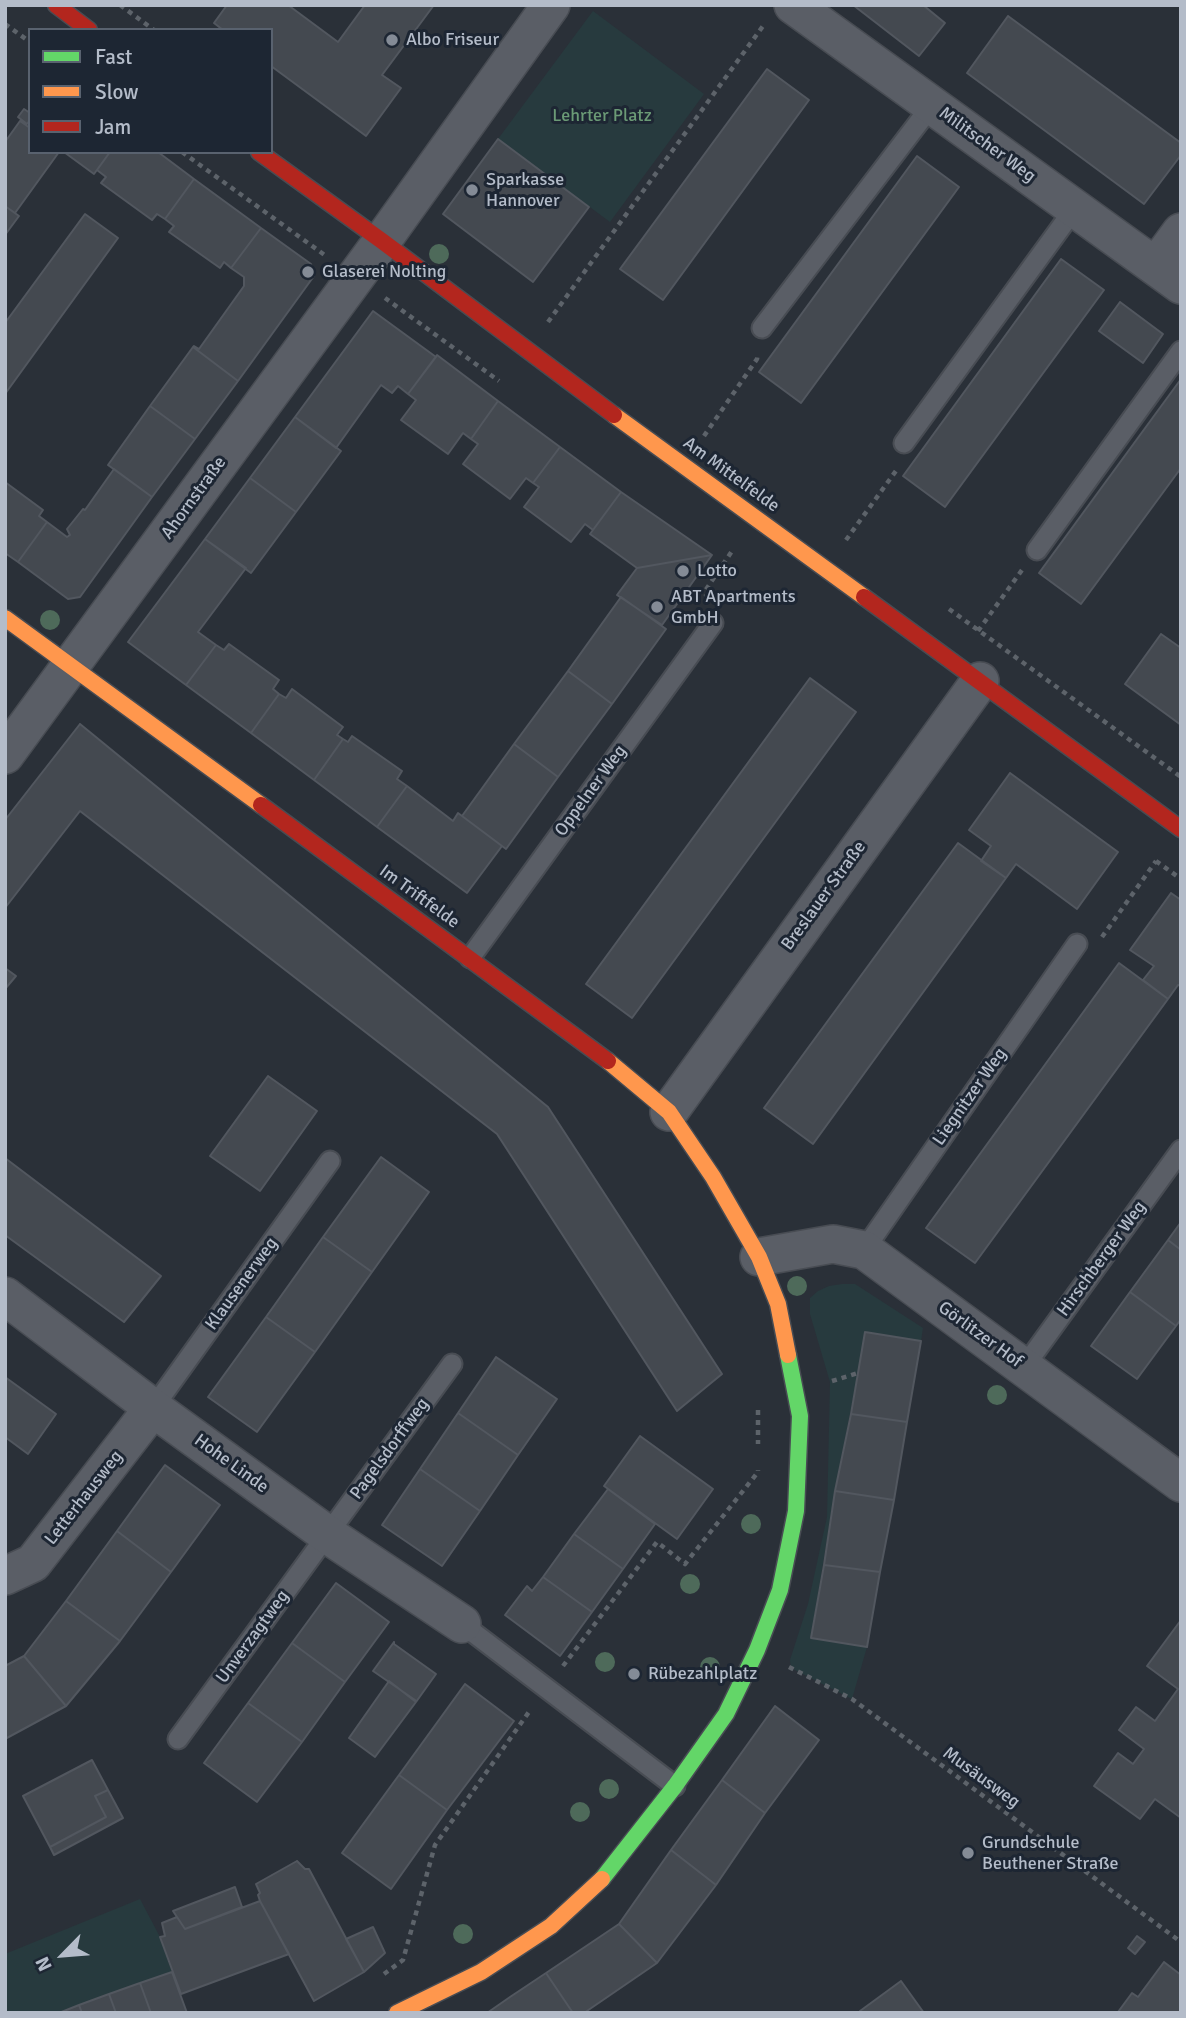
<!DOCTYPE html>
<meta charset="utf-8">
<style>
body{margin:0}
#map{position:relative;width:1186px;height:2018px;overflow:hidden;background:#2a3038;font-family:Signika,sans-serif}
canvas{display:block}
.frame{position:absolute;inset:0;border:7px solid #b4bcc9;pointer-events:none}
.legend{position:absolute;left:28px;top:28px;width:245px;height:126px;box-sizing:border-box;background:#1d2633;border:2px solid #59626f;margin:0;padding:9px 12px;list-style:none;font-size:21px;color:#b4bcc9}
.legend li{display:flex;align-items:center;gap:14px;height:35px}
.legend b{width:35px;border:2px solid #59626f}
.north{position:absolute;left:28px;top:1920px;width:70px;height:70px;-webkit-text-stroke:5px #1d2633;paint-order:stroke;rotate:245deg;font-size:19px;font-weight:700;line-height:28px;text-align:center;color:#b4bcc9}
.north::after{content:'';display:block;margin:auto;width:24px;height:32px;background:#b4bcc9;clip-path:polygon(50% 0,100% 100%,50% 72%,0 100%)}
</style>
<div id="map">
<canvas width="1186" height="2018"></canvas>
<div class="frame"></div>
<ul class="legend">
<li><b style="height:9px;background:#63d668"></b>Fast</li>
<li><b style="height:9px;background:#ff974d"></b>Slow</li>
<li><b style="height:9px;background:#b3261e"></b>Jam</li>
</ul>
<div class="north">N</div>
</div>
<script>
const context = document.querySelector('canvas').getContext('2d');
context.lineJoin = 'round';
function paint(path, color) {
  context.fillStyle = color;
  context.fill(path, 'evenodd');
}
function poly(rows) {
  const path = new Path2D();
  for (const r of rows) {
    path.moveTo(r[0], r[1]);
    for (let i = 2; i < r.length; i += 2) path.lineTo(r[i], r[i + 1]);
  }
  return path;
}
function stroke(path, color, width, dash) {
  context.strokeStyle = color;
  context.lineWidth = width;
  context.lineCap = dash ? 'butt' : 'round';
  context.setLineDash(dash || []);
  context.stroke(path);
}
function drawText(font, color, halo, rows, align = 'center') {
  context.font = font + ' Signika,sans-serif';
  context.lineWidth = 6;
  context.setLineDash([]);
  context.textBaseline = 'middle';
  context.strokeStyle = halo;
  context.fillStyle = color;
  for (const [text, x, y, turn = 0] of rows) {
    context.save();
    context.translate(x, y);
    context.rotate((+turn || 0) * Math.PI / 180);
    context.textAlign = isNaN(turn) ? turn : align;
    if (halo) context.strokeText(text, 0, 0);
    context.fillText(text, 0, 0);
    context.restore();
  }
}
paint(poly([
 [593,11,704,94,610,222,498,139],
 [842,1284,855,1284,923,1328,921,1341,866,1332,835,1491,811,1637,867,1647,852,1699,791,1668,790,1660,808,1604,827,1517,830,1382,810,1314,810,1298,818,1291,829,1286],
 [140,1899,160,1937,172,1972,59,2013,5,2013,5,1954]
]), '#273a3e');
const building = poly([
 [227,5,288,5,338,42,365,5,434,5,382,75,401,88,366,136,271,66,271,30,223,30,214,23,227,5],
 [853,5,923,5,945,23,919,56,853,5],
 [1008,16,1181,143,1181,155,1144,204,967,73,1008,16],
 [767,69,809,100,663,300,620,269,767,69],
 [24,109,30,113,30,120,27,124,18,117,24,109],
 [20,121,30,128,30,152,59,152,15,213,5,206,5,142,20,121],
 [498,139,589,207,533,282,443,214,498,139],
 [64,152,110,152,94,174,64,152],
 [110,152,158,152,194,179,165,219,157,214,152,220,101,183,106,177,97,170,110,152],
 [917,156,959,187,801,403,759,372,917,156],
 [194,179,261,228,231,268,224,262,220,268,169,232,174,226,165,219,194,179],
 [5,206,19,216,5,235,5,206],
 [85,214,118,238,5,394,5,323,85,214],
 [261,228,311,264,314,276,238,381,193,347,194,346,199,349,244,286,244,277,231,268,261,228],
 [1061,259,1104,290,945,507,903,476,1061,259],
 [1120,302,1163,334,1143,363,1099,331,1120,302],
 [373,311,436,357,408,394,398,386,392,393,381,385,336,448,295,417,373,311],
 [193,347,238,381,195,439,150,406,193,347],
 [437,355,498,401,471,439,463,433,448,454,401,420,416,400,408,394,437,355],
 [1181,379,1181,468,1081,604,1039,573,1181,379],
 [498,401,560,447,533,483,526,478,510,499,463,464,478,444,471,439,498,401],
 [150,406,195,439,152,497,108,465,150,406],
 [295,417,341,451,296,512,250,478,295,417],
 [560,447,621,492,593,530,585,524,571,542,524,507,539,487,533,483,560,447],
 [114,469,152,497,80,597,68,599,18,562,47,522,67,537,70,535,67,529,83,509,85,510,114,469],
 [250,478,296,512,251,573,205,539,250,478],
 [5,482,43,510,39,516,47,522,18,562,5,553,5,482],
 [621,492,712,555,637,568,590,534,621,492],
 [205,539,246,568,198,632,216,645,186,685,128,642,205,539],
 [712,555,662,625,617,595,637,568,712,555],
 [621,597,666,629,612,704,568,671,621,597],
 [1161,634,1181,648,1181,725,1125,684,1161,634],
 [229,644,279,680,273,689,279,694,251,733,186,685,216,645,224,650,229,644],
 [568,671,612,704,558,777,514,744,568,671],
 [810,678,856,712,632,1018,586,984,810,678],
 [292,689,343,727,337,735,343,739,314,780,251,733,279,694,286,698,292,689],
 [80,724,548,1107,722,1374,677,1411,497,1134,80,811,5,908,5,820,80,724],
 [352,736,402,771,397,779,407,786,377,827,314,780,343,739,348,742,352,736],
 [514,744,558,777,506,849,462,816,514,744],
 [1010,773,1118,852,1077,909,1016,864,1006,878,981,861,991,846,969,830,1010,773],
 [407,786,453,821,458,813,502,846,467,893,377,827,407,786],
 [958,843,1006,878,813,1144,764,1108,958,843],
 [1171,893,1181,900,1181,986,1178,985,1168,999,1143,980,1154,966,1130,950,1171,893],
 [1119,963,1168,999,975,1263,926,1228,1119,963],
 [5,968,16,976,5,989,5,968],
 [268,1076,317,1111,260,1191,210,1156,268,1076],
 [381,1157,429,1192,372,1272,323,1237,381,1157],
 [5,1158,161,1276,124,1322,5,1235,5,1158],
 [1181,1222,1181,1250,1168,1240,1181,1222],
 [323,1237,372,1272,315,1352,266,1317,323,1237],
 [1168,1240,1181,1250,1181,1319,1176,1326,1130,1292,1168,1240],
 [1130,1292,1176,1326,1137,1379,1091,1346,1130,1292],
 [266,1317,315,1352,257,1432,208,1397,266,1317],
 [865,1332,921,1341,907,1422,851,1414,865,1332],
 [496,1357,557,1399,518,1455,458,1413,496,1357],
 [5,1377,56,1414,28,1454,5,1437,5,1377],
 [458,1413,518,1455,480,1511,420,1469,458,1413],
 [851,1414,907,1422,894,1500,835,1491,851,1414],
 [640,1436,713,1489,677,1539,604,1486,640,1436],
 [165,1465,220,1505,171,1572,117,1531,165,1465],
 [420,1469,480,1511,442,1566,382,1525,420,1469],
 [608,1489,655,1524,623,1569,574,1534,608,1489],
 [835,1491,894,1500,880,1572,824,1565,835,1491],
 [117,1531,171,1572,120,1641,66,1601,117,1531],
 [574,1534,623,1569,592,1612,543,1577,574,1534],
 [824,1565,880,1572,867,1647,811,1638,824,1565],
 [543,1577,592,1612,560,1656,505,1615,527,1586,532,1591,543,1577],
 [336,1583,389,1622,345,1682,292,1643,336,1583],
 [66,1601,120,1641,66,1706,24,1656,66,1601],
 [1181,1620,1181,1818,1155,1799,1140,1819,1094,1786,1118,1753,1133,1764,1144,1749,1119,1730,1136,1707,1155,1721,1178,1689,1147,1666,1181,1620],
 [394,1642,394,1644,436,1674,416,1702,415,1700,373,1671,394,1642],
 [292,1643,345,1682,302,1742,248,1703,292,1643],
 [24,1656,66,1706,5,1739,5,1666,24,1656],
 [389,1681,416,1702,375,1757,349,1738,389,1681],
 [465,1684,514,1721,447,1810,399,1775,465,1684],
 [248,1703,302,1742,257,1802,204,1763,248,1703],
 [775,1706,819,1740,765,1813,722,1780,775,1706],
 [92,1760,108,1790,95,1796,106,1817,50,1847,23,1796,92,1760],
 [399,1775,447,1810,391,1889,342,1853,399,1775],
 [722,1780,765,1813,716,1885,671,1850,722,1780],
 [108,1790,123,1818,54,1855,50,1847,106,1817,95,1796,108,1790],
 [671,1850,716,1885,657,1963,619,1924,671,1850],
 [297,1861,305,1869,309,1869,364,1972,314,2001,260,1901,258,1895,260,1893,256,1884,297,1861],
 [235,1887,242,1907,185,1929,173,1911,235,1887],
 [260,1901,289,1954,181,1994,160,1937,165,1936,162,1923,177,1917,185,1929,260,1901],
 [619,1924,657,1963,584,2013,573,2013,546,1973,619,1924],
 [373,1927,385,1953,364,1972,346,1939,373,1927],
 [1137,1936,1145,1942,1135,1954,1128,1948,1137,1936],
 [1164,1962,1181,1975,1181,2013,1118,2012,1132,1993,1138,1997,1164,1962],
 [172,1972,187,2013,151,2013,140,1983,172,1972],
 [546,1973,573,2013,487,2013,510,1997,546,1973],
 [901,1981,924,2013,862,2013,860,2011,901,1981],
 [140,1983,151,2013,116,2013,109,1994,140,1983],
 [109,1994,116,2013,82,2013,79,2005,109,1994],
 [79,2005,82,2013,59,2013,79,2005]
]);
paint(building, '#444950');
stroke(building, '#52575f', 2);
const lane = poly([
 [762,328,932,105],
 [904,443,1075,208],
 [1037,550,1181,351],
 [470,958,713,623],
 [864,1250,1077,944],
 [1024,1367,1181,1150],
 [153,1408,330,1161],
 [462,1624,675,1786],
 [178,1739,452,1364]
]);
const street = poly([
 [793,5,1181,285],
 [1156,266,1181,232],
 [5,755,382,241,551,5],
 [669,1112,980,681],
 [759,1257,833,1244,864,1250,1181,1483],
 [5,1296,153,1408,328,1535,462,1624],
 [5,1576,33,1563,153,1408]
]);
const fast = poly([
 [602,1879,675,1786,726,1714,757,1650,780,1590,796,1511,800,1416,788,1355]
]);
const slow = poly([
 [614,415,864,597],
 [5,618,261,805],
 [608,1061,669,1112,713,1177,759,1257,778,1304,788,1355],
 [397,2013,481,1972,551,1926,602,1879]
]);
const jam = poly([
 [56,5,89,30],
 [259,152,382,241,614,415],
 [864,597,1181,829],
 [261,805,608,1061]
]);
stroke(lane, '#484c53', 23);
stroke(street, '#484c53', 40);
stroke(fast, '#484c53', 19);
stroke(slow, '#484c53', 19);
stroke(jam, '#484c53', 19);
stroke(poly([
 [120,5,154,30],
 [5,24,30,42],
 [182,152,326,256],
 [385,298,499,381],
 [548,322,763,26],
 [704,436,757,359,758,353],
 [846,540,898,468],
 [707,599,705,591,732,551],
 [949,609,1181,777],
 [978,631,1022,570],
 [1156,861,1181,879],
 [1102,937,1156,861],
 [832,1381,858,1373],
 [758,1410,758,1444],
 [563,1666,657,1542,685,1564,758,1472,758,1470],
 [789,1667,852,1699,1181,1942],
 [384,1974,403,1960,435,1845,531,1709]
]), '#5d636a', 4.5, [5, 5]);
stroke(lane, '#5a5e66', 19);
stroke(street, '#5a5e66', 37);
stroke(fast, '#63d668', 16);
stroke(slow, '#ff974d', 16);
stroke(jam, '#b3261e', 16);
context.fillStyle = '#4e6a5a';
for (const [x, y] of [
 [439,254],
 [50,620],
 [797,1286],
 [997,1395],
 [751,1524],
 [690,1584],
 [605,1662],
 [710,1667],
 [609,1789],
 [580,1812],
 [463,1934]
]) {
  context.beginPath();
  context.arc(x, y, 10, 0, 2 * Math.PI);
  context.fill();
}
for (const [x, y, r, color] of [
 [392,40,7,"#848b96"],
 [472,190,7,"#848b96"],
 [308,272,7,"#848b96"],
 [683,571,7,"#848b96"],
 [657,607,7,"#848b96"],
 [634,1674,7,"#848b96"],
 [968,1853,7,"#848b96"]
]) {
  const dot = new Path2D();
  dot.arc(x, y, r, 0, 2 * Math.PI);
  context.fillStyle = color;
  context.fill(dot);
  stroke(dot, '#1d2633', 2.5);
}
drawText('18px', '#b4bcc9', '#1d2633', [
 ["Albo Friseur",406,40],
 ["Sparkasse",486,180],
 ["Hannover",486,201],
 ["Glaserei Nolting",322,272],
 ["Lotto",697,571],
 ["ABT Apartments",671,597],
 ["GmbH",671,618],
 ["Rübezahlplatz",648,1674],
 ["Grundschule",982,1843],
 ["Beuthener Straße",982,1864]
], 'left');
drawText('18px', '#6b9a76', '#1d2633', [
 ["Lehrter Platz",602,116]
]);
drawText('18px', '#b4bcc9', '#1d2633', [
 ["Militscher Weg",987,145,36],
 ["Am Mittelfelde",731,475,36],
 ["Ahornstraße",194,498,-54],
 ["Oppelner Weg",591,791,-54],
 ["Breslauer Straße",824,896,-54],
 ["Im Triftfelde",419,897,36],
 ["Liegnitzer Weg",970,1097,-55],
 ["Hirschberger Weg",1102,1259,-54],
 ["Klausenerweg",242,1284,-54],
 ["Görlitzer Hof",980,1335,36],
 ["Pagelsdorffweg",390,1449,-54],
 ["Hohe Linde",231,1464,36],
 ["Letterhausweg",84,1498,-52],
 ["Unverzagtweg",253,1637,-54],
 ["Musäusweg",981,1778,36]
]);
</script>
